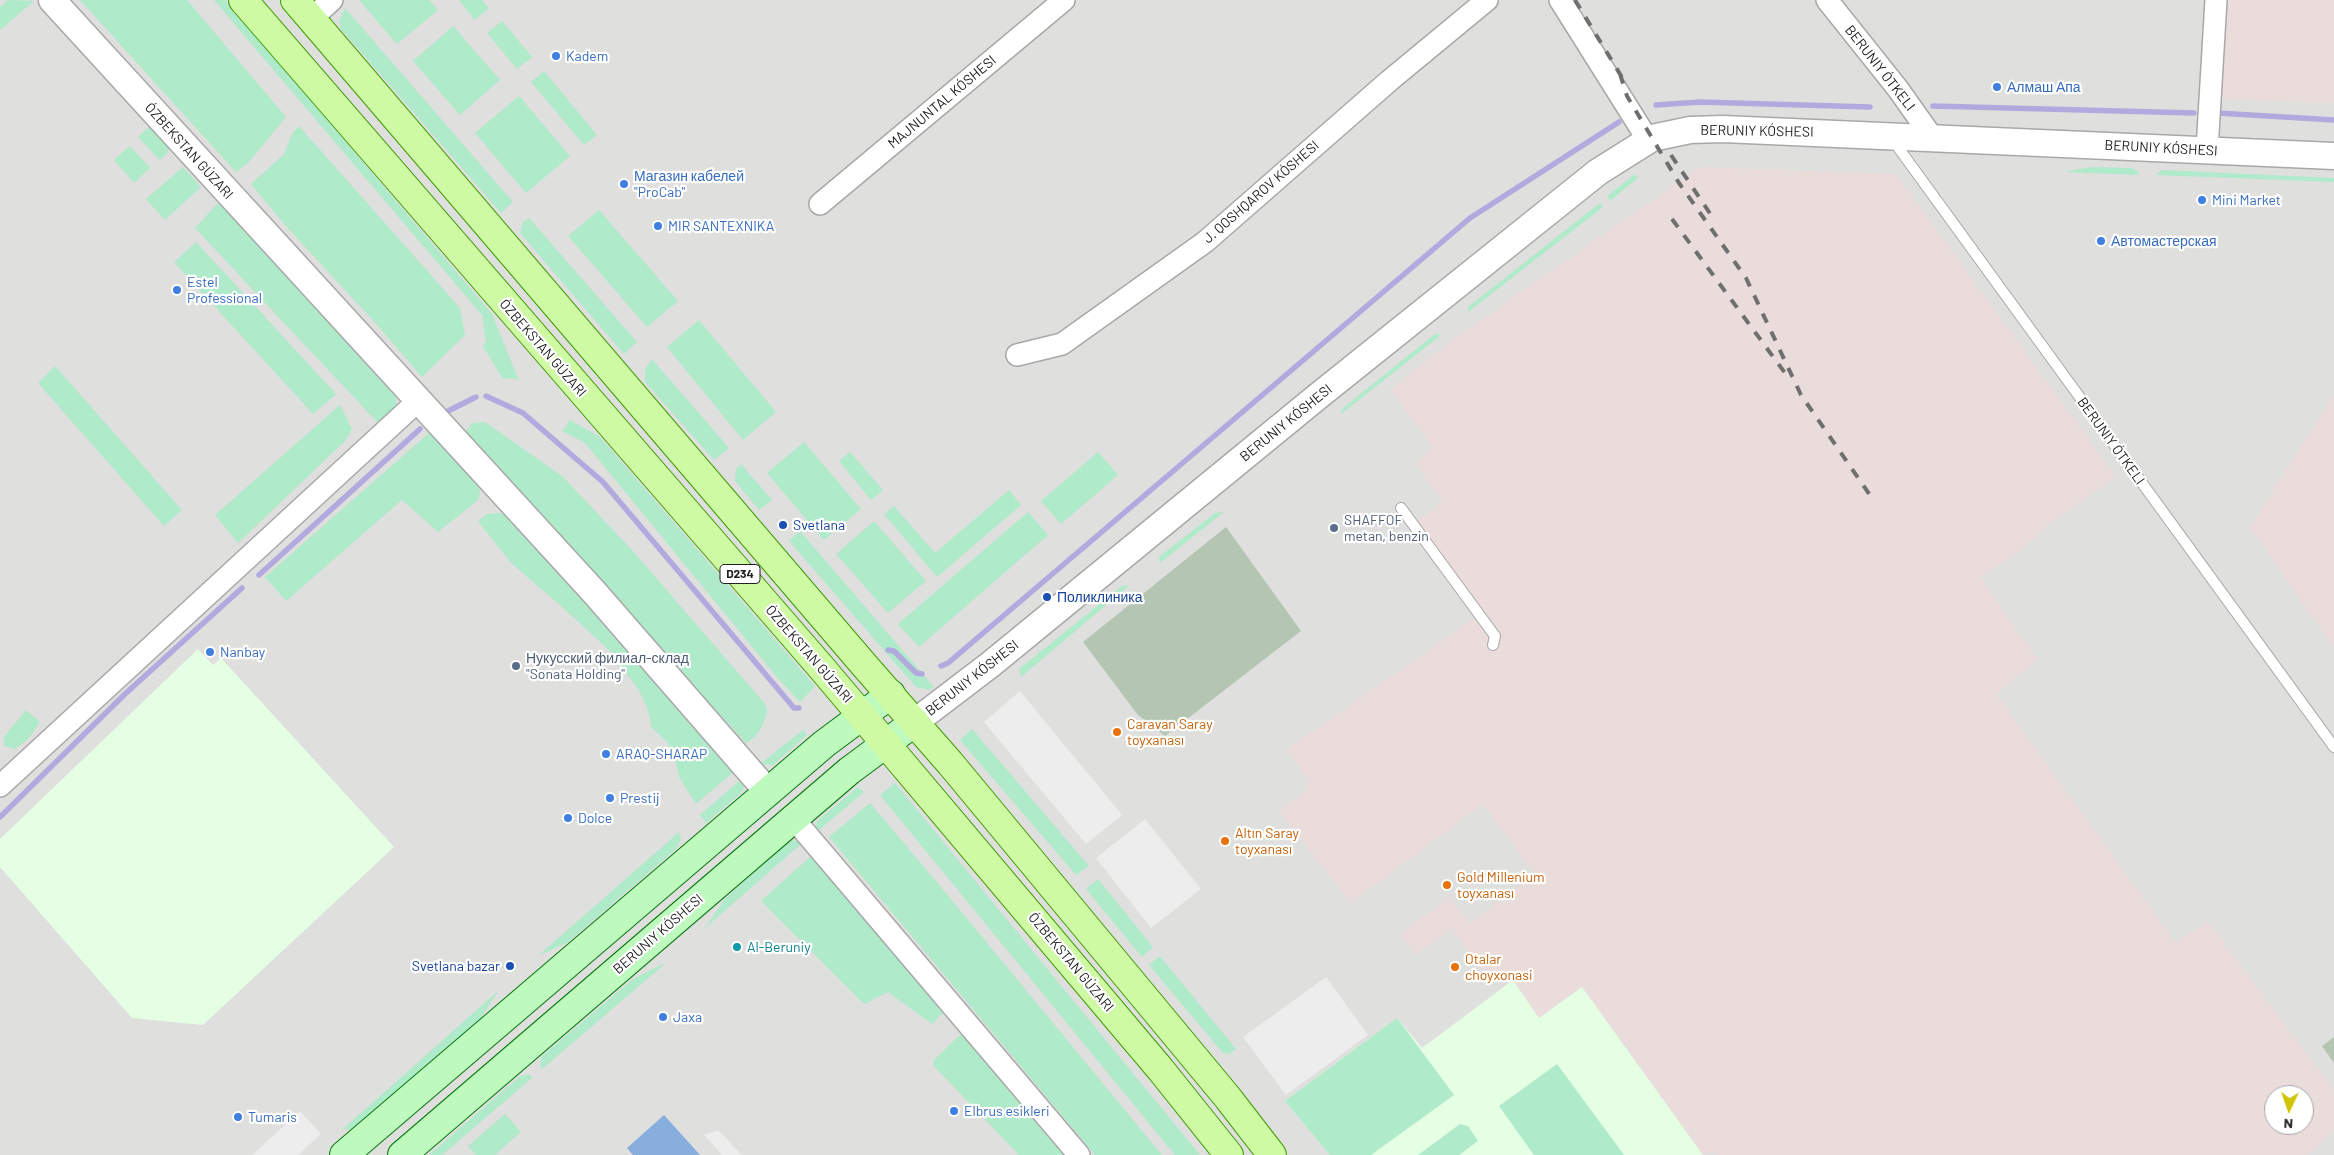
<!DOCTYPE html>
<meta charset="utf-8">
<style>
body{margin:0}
#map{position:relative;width:2334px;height:1155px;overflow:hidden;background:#ecf1e8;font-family:Barlow,sans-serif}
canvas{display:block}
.north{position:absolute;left:2264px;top:1085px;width:50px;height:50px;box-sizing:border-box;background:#fff;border:1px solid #a6a6a6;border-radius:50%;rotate:183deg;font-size:14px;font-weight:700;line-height:20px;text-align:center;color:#212121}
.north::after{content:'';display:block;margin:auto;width:18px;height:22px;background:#cfc303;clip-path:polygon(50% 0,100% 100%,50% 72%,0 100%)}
</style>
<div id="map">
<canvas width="2334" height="1155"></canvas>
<div class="north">N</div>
</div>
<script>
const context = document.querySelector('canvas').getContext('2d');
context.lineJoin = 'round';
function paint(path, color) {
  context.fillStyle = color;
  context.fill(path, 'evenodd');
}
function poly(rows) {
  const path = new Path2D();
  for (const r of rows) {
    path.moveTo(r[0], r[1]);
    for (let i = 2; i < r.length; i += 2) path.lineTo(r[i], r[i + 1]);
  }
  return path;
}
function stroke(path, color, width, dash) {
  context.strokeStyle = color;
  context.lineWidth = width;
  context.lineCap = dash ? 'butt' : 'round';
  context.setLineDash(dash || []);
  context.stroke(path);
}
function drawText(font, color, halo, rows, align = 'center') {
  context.font = font + ' Barlow,sans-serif';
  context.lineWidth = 4.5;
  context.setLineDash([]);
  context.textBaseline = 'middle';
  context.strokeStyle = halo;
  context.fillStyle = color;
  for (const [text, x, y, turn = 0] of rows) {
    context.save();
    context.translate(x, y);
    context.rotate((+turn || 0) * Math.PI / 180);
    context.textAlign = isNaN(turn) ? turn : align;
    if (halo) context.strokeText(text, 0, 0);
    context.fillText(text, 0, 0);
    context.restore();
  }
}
paint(poly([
 [0,0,2334,0,2334,1155,0,1155],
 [2274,1095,2304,1095,2304,1125,2274,1125]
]), '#dfdfde');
paint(poly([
 [2226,0,2334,0,2334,103,2220,99],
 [1700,167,1896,174,2116,477,2058,517,2018,552,1981,577,2037,659,1996,694,2176,943,2208,921,2334,1090,2334,1132,2307,1155,1716,1155,1712,1151,1703,1155,1581,988,1538,1018,1506,970,1491,982,1451,928,1416,955,1400,934,1450,897,1470,923,1535,874,1483,804,1351,903,1279,811,1306,791,1308,779,1286,750,1475,618,1411,526,1442,502,1415,463,1433,448,1390,389,1461,334],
 [2274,1095,2304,1095,2304,1125,2274,1125],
 [2334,394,2334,648,2250,527]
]), '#eadcda');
paint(poly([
 [198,649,213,665,221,658,394,847,203,1025,132,1018,0,867,0,839],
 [1513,980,1539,1018,1582,987,1703,1155,1330,1155,1285,1101,1397,1018,1422,1048]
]), '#e5ffe4');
paint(poly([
 [1226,527,1301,631,1165,736,1138,715,1083,642],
 [2334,1037,2334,1063,2322,1046]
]), '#b4c6b3');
paint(poly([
 [8,0,34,1,0,30,0,7],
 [80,0,187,0,286,117,249,162,236,172],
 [214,0,225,0,492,314,519,381,513,378,503,379,483,346,486,341,482,315],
 [359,0,429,0,438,10,397,44],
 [459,0,482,0,489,8,475,20],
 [345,8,513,202,501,213,341,29,339,21],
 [502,21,532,57,517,69,487,33],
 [453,26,500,80,460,115,413,61],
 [544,71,597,135,584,145,531,82],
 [519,96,570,156,526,193,475,133],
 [150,126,169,147,168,152,160,160,138,137],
 [299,126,460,308,465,335,422,377,379,327,285,225,251,184,284,154,292,134],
 [130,146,150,168,134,183,114,160],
 [183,167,201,187,165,220,146,199],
 [2091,167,2132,168,2137,171,2139,175,2063,172],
 [2161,170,2334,178,2334,182,2156,175],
 [1635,174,1638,178,1611,200,1607,196],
 [1600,203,1603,207,1468,312,1468,307],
 [217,204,230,207,396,391,396,406,379,424,195,228],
 [599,210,678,301,647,327,568,236],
 [529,218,637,342,624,354,520,233,523,222],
 [196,242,336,394,313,414,174,262],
 [699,320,776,412,743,440,667,347],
 [1435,334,1441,335,1341,414,1342,409],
 [652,359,729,448,714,460,645,382,645,369],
 [55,366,182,510,164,526,38,383],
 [340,405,352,429,345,441,238,543,215,515],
 [570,420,600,437,815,686,800,702,776,676,585,443,562,431],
 [485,422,562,476,632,550,766,705,767,712,763,725,755,737,746,743,462,436,472,423],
 [429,433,477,482,480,492,478,500,438,532,402,500,286,601,265,577],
 [804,442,861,509,824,540,767,473],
 [850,452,883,490,871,500,839,461],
 [1098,452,1118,475,1061,524,1041,501],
 [741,464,772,500,759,510,735,481,736,469],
 [1009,490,1021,505,937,577,884,514,894,506,935,553],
 [1028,512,1048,535,919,647,898,624],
 [1224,512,1160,563,1159,557,1215,513],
 [499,513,508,515,737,769,696,804,679,777,675,758,667,742,652,728,647,707,638,689,610,651,561,606,511,563,478,521,487,514],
 [874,521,926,581,888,613,836,554],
 [800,531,934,687,935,687,928,690,916,687,789,541],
 [1130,585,1021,677,1019,669,1122,586],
 [26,710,40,722,28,739,15,749,4,746,4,737],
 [972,729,1089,866,1076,875,960,740],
 [803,730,807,735,773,765,760,764],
 [745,776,746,783,741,793,706,823,700,815],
 [895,783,1200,1155,1175,1155,880,795],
 [858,787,864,792,819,830,816,826,817,821],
 [870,803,940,886,1162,1155,1095,1155,829,837],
 [679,832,681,839,677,848,568,942,538,956],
 [795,840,801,844,705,928,724,900,785,844],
 [811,856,943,1013,932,1024,888,992,864,1004,761,901],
 [1098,879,1153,947,1142,957,1086,889],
 [1160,956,1236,1049,1229,1054,1223,1053,1149,965],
 [667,962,541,1070,541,1057,633,979],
 [499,990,480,1019,353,1130,343,1129],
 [1397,1018,1454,1095,1371,1155,1330,1155,1285,1101],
 [961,1034,1065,1155,1019,1155,933,1065,934,1060],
 [1557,1064,1624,1155,1534,1155,1499,1106],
 [527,1074,533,1077,442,1155,429,1155,519,1077],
 [505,1114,521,1132,495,1155,476,1155,468,1146],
 [1460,1124,1468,1126,1478,1141,1459,1155,1418,1155]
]), '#afeaca');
paint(poly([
 [664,1115,700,1155,633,1155,627,1148]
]), '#88aede');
paint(poly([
 [1020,691,1122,815,1086,844,984,722],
 [1145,819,1201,889,1151,928,1096,858],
 [1326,977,1368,1035,1286,1095,1243,1037],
 [300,1111,321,1134,298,1155,252,1155],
 [718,1130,742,1155,722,1155,704,1135]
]), '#ededed');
stroke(poly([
 [1656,105,1700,102,1870,107],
 [1933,106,2194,113],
 [2217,113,2334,120],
 [486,396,523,413,603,482,794,708,799,708],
 [442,414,476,397],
 [259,575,420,429],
 [888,650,894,651,916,673,922,674],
 [941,666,948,663,1470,218,1619,122],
 [0,817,125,694,242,588]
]), '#b2a9de', 5.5);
const service = poly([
 [1892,139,2334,747],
 [1401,508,1495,636,1493,645]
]);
const minor = poly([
 [1560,0,1648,140],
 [1827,0,1898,89,1932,137],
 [311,19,332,0],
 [2207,150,2216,0],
 [820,204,1064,0],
 [1017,355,1062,344,1205,242,1389,81,1487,0],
 [0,786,419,400],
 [793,818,1079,1155]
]);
const tertiary = poly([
 [52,0,594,592,768,792],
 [915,722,991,664,1317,397,1598,172,1652,138,1690,130,1723,129,2334,156]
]);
const secondary = poly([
 [344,1155,824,744,891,694],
 [402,1155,849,771,915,722]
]);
const primary = poly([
 [243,0,820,666,1161,1070,1229,1155],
 [295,0,865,666,950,763,1228,1098,1272,1155]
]);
stroke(service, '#a8a8a8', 12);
stroke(minor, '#a8a8a8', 24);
stroke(tertiary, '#a8a8a8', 29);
stroke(secondary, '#07790d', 30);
stroke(primary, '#3e9c03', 30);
stroke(service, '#fff', 10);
stroke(minor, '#fff', 21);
stroke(tertiary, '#fff', 26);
stroke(secondary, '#bef9be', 28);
stroke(primary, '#cefaa4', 28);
stroke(poly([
 [1575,0,1623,79],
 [1620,74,1627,96,1679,183,1746,278,1801,395,1872,498],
 [1671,155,1711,215],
 [1672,219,1785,373]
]), '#6f6f6f', 4, [10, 10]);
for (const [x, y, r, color] of [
 [556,56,5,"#3f7fe0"],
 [1997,87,5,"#3f7fe0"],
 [624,184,5,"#3f7fe0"],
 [2202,200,5,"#3f7fe0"],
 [658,226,5,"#3f7fe0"],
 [2101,241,5,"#3f7fe0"],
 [177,290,5,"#3f7fe0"],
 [783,525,5,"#1a4fb4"],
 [1334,528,5,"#5c6f8a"],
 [1047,597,5,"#1a4fb4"],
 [210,652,5,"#3f7fe0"],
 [516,666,5,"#5c6f8a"],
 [1117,732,5,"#e8710a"],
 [606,754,5,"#3f7fe0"],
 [610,798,5,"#3f7fe0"],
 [568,818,5,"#3f7fe0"],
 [1225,841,5,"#e8710a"],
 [1447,885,5,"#e8710a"],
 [737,947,5,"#0f9aa8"],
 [510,966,5,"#1a4fb4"],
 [1455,967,5,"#e8710a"],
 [663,1017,5,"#3f7fe0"],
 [954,1111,5,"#3f7fe0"],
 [238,1117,5,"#3f7fe0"]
]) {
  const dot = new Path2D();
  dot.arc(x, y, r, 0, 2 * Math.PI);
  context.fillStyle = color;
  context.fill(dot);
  stroke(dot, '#fff', 2);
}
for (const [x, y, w] of [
 [740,574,40]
]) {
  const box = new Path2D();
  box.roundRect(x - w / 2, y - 9.5, w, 19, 4);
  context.fillStyle = '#fff';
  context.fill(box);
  stroke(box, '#212121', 1);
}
drawText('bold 12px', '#212121', null, [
 ["D234",740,574]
]);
drawText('14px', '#366cbe', '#fff', [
 ["Kadem",566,56],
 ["Алмаш Апа",2007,87],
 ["Магазин кабелей",634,176],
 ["\"ProCab\"",634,192],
 ["Mini Market",2212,200],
 ["MIR SANTEXNIKA",668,226],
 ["Автомастерская",2111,241],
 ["Estel",187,282],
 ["Professional",187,298],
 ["Nanbay",220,652],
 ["ARAQ-SHARAP",616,754],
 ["Prestij",620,798],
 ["Dolce",578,818],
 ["Jaxa",673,1017],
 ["Elbrus esikleri",964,1111],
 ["Tumaris",248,1117]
], 'left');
drawText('14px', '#212121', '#fff', [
 ["BERUNIY ÓTKELI",1880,68,52],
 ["MAJNUNTAL KÓSHESI",942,102,-40],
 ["BERUNIY KÓSHESI",1757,131,1],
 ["BERUNIY KÓSHESI",2161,148,3],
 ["ÓZBEKSTAN GÚZARI",189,151,48],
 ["J. QOSHQAROV KÓSHESI",1261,192,-41],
 ["ÓZBEKSTAN GÚZARI",543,348,49],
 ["BERUNIY KÓSHESI",1286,423,-39],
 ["BERUNIY ÓTKELI",2111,441,54],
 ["ÓZBEKSTAN GÚZARI",809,654,49],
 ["BERUNIY KÓSHESI",972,678,-38],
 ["BERUNIY KÓSHESI",658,934,-41],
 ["ÓZBEKSTAN GÚZARI",1071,962,50]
]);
drawText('14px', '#4e5e75', '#fff', [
 ["SHAFFOF",1344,520],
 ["metan, benzin",1344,536],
 ["Нукусский филиал-склад",526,658],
 ["\"Sonata Holding\"",526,674]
], 'left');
drawText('14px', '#164399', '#fff', [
 ["Svetlana",793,525],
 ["Поликлиника",1057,597],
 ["Svetlana bazar",500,966,"right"]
], 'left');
drawText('14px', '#c56008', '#fff', [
 ["Caravan Saray",1127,724],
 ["toyxanası",1127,740],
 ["Altın Saray",1235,833],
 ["toyxanası",1235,849],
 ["Gold Millenium",1457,877],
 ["toyxanası",1457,893],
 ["Otalar",1465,959],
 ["choyxonasi",1465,975]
], 'left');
drawText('14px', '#0d838f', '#fff', [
 ["Al-Beruniy",747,947]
], 'left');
</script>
